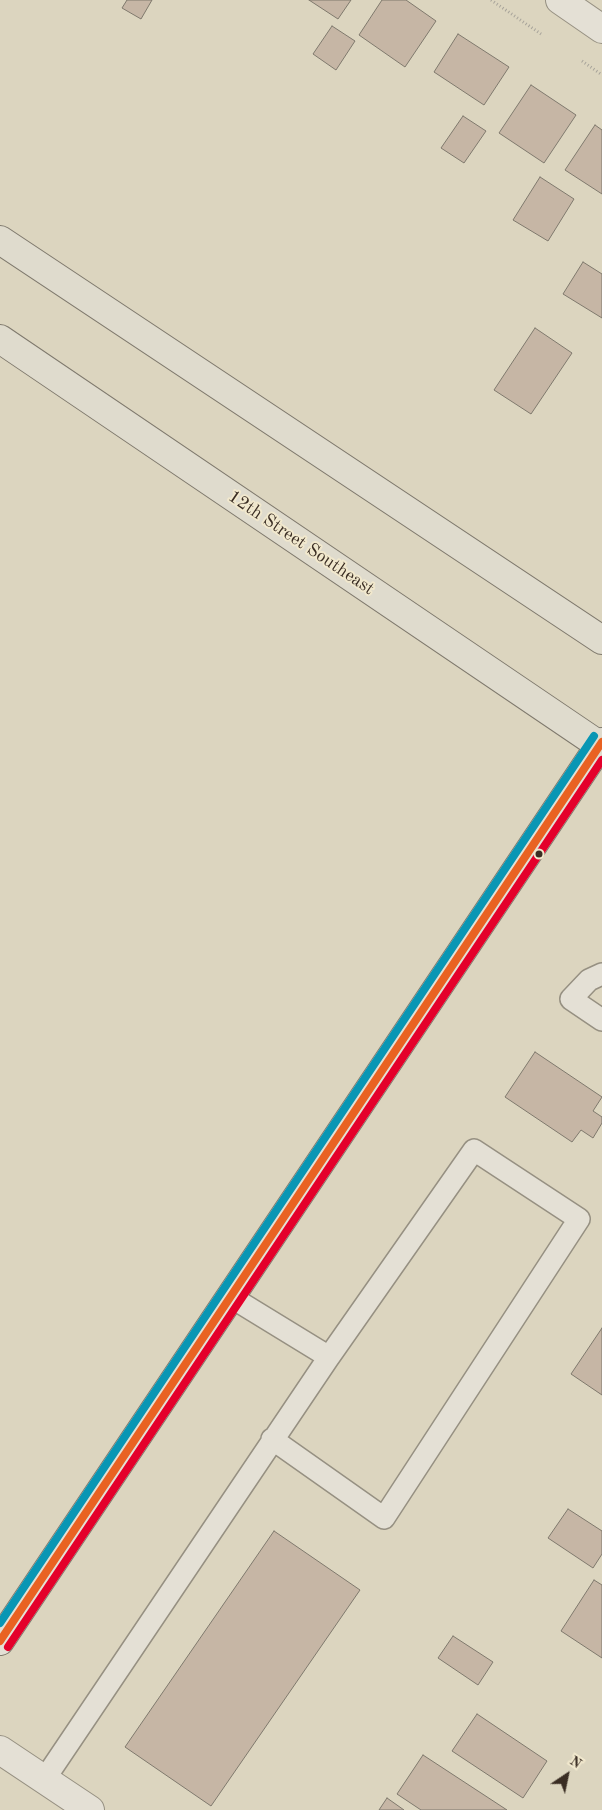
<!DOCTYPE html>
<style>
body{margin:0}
#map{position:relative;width:602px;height:1810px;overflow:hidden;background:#dcd5bf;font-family:"Old Standard TT",serif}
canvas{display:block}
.north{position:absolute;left:542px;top:1750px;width:50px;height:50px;-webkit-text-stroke:4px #f1e8cd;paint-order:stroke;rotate:34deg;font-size:14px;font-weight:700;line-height:20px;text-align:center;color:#3a2d23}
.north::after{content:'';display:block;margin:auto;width:18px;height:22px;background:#3a2d23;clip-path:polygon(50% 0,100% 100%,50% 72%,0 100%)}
</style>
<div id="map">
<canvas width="602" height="1810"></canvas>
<div class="north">N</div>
</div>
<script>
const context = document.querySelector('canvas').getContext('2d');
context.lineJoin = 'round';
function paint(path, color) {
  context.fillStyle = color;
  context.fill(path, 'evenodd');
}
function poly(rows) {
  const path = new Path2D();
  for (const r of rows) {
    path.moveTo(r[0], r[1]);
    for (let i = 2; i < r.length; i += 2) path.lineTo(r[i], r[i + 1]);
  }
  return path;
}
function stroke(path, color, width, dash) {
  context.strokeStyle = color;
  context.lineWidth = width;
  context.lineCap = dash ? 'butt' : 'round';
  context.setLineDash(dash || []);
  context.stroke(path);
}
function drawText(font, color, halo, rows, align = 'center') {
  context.font = font + ' "Old Standard TT",serif';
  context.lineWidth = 4;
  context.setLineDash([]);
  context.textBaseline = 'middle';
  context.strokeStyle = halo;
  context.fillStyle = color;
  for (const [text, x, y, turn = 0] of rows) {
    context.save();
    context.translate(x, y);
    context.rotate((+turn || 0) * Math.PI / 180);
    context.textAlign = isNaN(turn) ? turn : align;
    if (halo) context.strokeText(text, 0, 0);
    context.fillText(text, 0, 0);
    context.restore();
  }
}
const building = poly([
 [127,0,152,0,141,19,122,8,127,0],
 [309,0,351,0,338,19,309,0],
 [382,0,406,0,436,21,405,67,359,35,382,0],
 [332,26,355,41,336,70,313,54,332,26],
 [458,34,509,67,484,105,434,72,458,34],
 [531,85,576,115,544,163,499,133,531,85],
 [463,116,486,131,464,163,441,148,463,116],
 [595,125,602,130,602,194,565,170,595,125],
 [540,177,574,199,548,241,513,220,540,177],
 [583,262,602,274,602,318,563,294,583,262],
 [535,328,572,353,531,414,494,390,535,328],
 [535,1052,602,1097,593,1111,602,1117,602,1123,593,1138,581,1130,572,1142,505,1097,535,1052],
 [602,1328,602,1395,571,1374,602,1328],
 [568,1509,602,1531,602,1554,593,1568,548,1538,568,1509],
 [274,1531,360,1590,211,1806,125,1747,274,1531],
 [594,1580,602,1585,602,1658,561,1631,594,1580],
 [453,1636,493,1662,478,1685,438,1658,453,1636],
 [477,1714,547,1761,523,1798,452,1751,477,1714],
 [423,1755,507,1810,421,1810,397,1794,423,1755],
 [387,1798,404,1810,379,1810,387,1798]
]);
paint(building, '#c6b6a5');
stroke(building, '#7f796d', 1);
const service = poly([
 [602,974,589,980,571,999,602,1020],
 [231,1297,329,1357,474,1150,579,1219,384,1518,272,1439],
 [44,1780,329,1357]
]);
const minor = poly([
 [560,0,602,29],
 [0,1750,90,1810]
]);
const secondary = poly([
 [0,1641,602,742]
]);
const primary = poly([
 [0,240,602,640],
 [0,339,602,747]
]);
stroke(service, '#969082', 24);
stroke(minor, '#969082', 30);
stroke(secondary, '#7f796d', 30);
stroke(primary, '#7f796d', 30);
stroke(poly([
 [491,0,541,34],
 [582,61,602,75]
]), '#a7a39a', 3, [1, 2.5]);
stroke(service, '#e4e0d5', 21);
stroke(minor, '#e4e0d5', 28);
stroke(secondary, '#e4e0d5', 28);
stroke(primary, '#dfdbcd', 28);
stroke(poly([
 [0,1641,602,742]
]), '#e96222', 8);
stroke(poly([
 [8,1647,602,760]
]), '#e4002b', 8);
stroke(poly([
 [0,1623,594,736]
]), '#0996b4', 8);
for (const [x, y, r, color] of [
 [539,854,4.5,"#3a2d23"]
]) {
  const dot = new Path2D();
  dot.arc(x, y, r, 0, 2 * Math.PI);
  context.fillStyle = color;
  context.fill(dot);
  stroke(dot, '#f1e8cd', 2);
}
drawText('18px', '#3a2d23', '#f1e8cd', [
 ["12th Street Southeast",301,543,34]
]);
</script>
